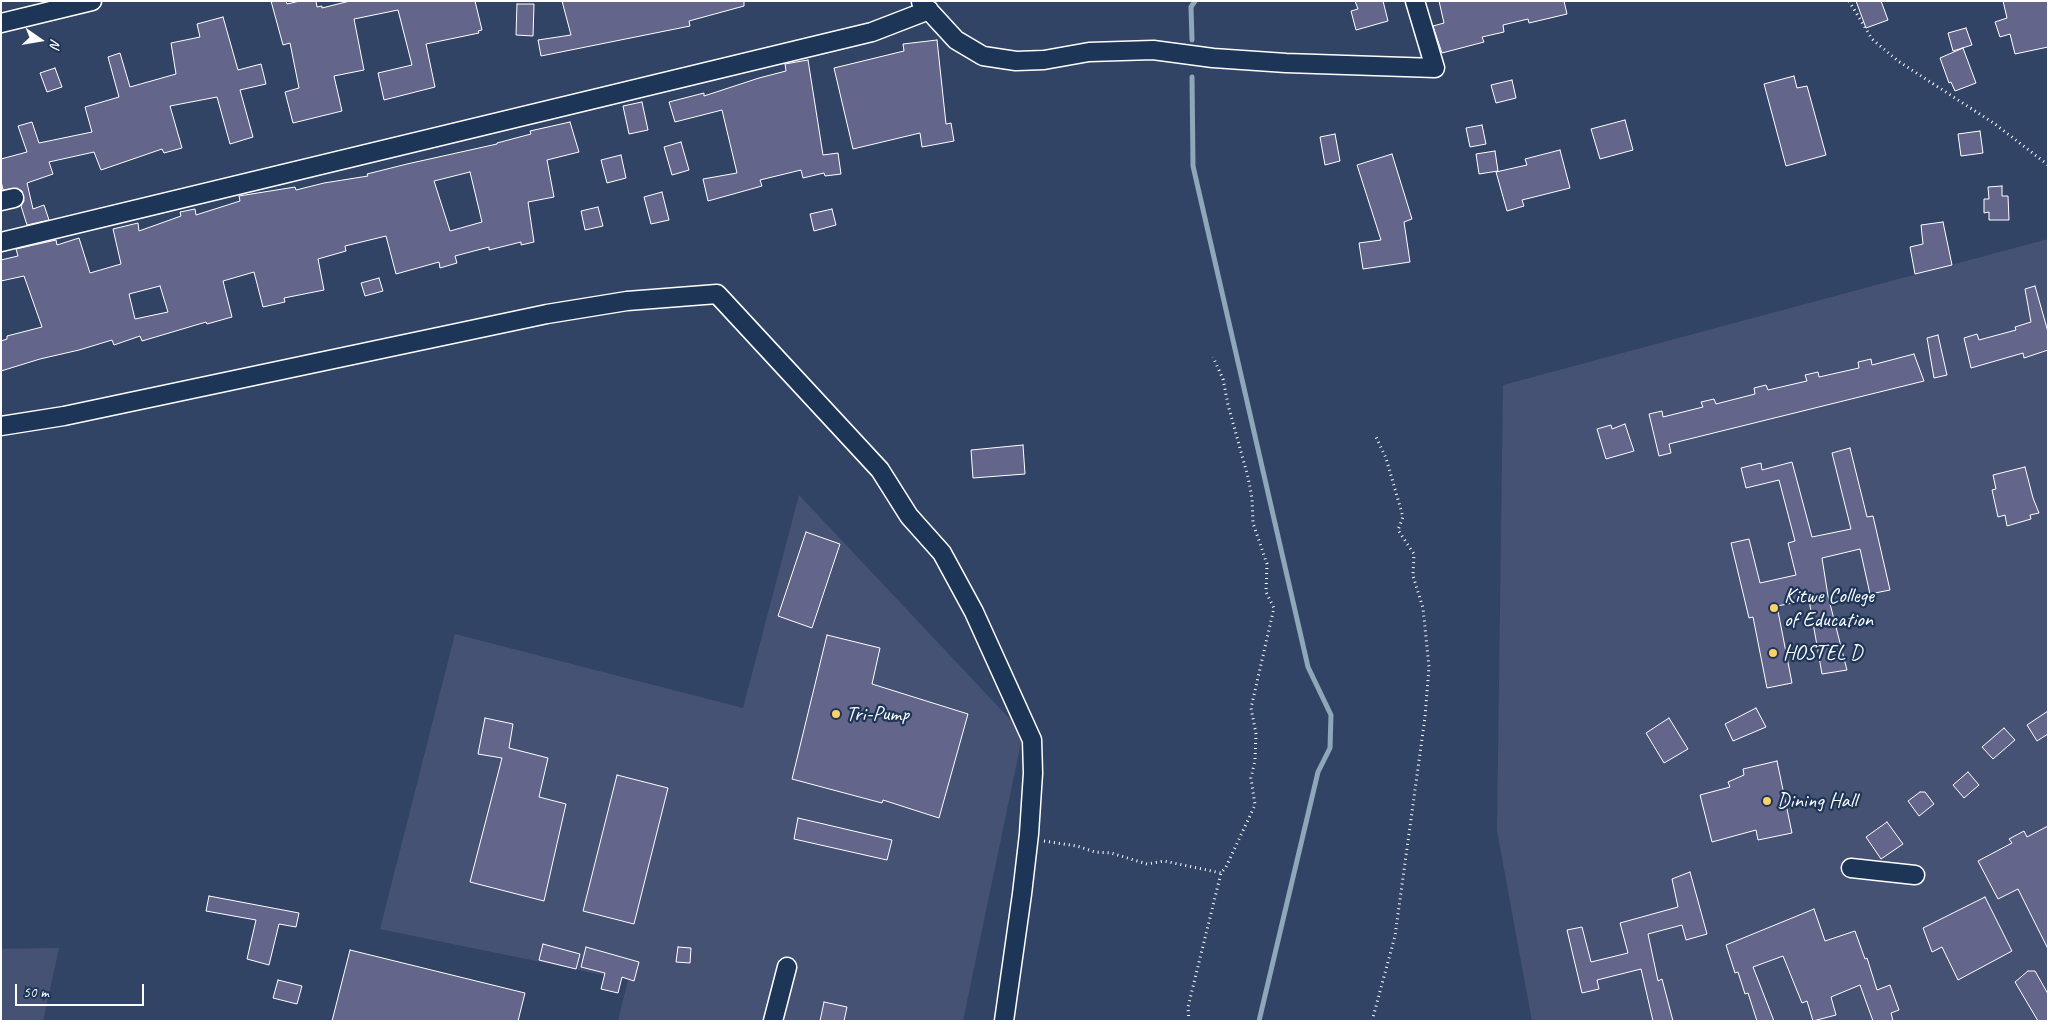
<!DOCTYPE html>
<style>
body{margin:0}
#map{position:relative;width:2049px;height:1022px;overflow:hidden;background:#324466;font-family:Caveat,sans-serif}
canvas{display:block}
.frame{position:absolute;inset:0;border:2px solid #fff;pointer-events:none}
.north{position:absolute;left:15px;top:15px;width:50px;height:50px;-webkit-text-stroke:4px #1d3557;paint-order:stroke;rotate:103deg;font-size:14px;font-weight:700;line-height:20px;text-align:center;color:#fff}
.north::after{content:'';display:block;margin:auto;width:18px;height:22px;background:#fff;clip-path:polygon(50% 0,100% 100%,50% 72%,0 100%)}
.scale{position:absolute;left:15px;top:984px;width:129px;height:22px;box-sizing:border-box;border:2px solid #fff;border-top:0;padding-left:6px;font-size:15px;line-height:18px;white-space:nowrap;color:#fff;-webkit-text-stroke:4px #1d3557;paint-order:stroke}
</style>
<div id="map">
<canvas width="2049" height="1022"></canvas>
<div class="frame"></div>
<div class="north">N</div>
<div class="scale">50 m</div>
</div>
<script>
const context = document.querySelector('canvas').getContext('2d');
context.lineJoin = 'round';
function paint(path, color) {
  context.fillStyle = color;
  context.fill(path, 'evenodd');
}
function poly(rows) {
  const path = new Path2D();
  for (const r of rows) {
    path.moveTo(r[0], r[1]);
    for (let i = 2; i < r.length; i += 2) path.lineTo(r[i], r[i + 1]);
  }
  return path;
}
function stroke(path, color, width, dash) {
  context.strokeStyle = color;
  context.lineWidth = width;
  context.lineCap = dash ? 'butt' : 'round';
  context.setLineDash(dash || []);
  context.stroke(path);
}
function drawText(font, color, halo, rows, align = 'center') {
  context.font = font + ' Caveat,sans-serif';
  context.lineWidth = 4.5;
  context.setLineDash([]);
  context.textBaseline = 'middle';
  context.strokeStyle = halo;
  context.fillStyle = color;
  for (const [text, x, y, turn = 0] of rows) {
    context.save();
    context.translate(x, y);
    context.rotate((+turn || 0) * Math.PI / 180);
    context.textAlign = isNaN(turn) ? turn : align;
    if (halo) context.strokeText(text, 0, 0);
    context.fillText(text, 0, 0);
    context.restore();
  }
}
paint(poly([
 [2048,239,2048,1021,1532,1021,1497,831,1503,385],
 [799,495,1023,733,963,1021,618,1021,628,980,380,929,455,634,743,708],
 [59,948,43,1021,1,1021,1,949]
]), '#455274');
stroke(poly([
 [1192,40,1191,7,1195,1],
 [1192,77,1193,166,1308,667,1331,715,1330,748,1318,772,1259,1021]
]), '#8ea8b9', 5);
const building = poly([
 [271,1,286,1,287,4,300,1,316,1,317,7,322,6,322,8,350,1,475,1,482,30,478,31,479,33,426,44,435,87,384,100,378,73,412,65,398,10,354,19,364,70,334,76,342,111,293,123,285,92,299,88,290,43,283,45,271,1],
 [562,1,744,1,744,6,689,21,690,26,541,56,538,40,571,35,562,1],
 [1355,1,1383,1,1388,21,1356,30,1351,11,1358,9,1355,1],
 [1439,1,1564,1,1567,14,1529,23,1528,19,1503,25,1504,32,1482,37,1484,42,1442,53,1433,26,1444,23,1439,1],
 [1856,1,1881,1,1888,20,1866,28,1856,1],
 [2003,1,2048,1,2048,47,2015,54,2010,34,2000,37,1995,22,2007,18,2003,1],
 [517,4,534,4,533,36,516,35,517,4],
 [223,17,238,70,261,64,266,84,240,90,253,137,230,144,217,97,170,106,182,148,164,153,162,149,101,170,94,152,49,162,53,174,27,183,33,209,44,205,49,220,27,225,21,206,24,201,22,191,17,188,3,190,1,181,1,159,27,152,18,126,32,122,39,143,92,132,85,107,119,97,108,57,120,53,130,87,176,74,171,43,200,37,197,24,223,17],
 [1966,28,1972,45,1953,51,1948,33,1966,28],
 [937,40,946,124,951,123,954,141,922,147,920,133,853,149,834,68,904,51,903,44,937,40],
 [1963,48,1976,83,1955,91,1951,82,1949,83,1940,58,1963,48],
 [808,60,823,155,838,153,841,174,825,176,824,173,803,178,801,170,760,180,762,186,708,201,703,179,737,173,722,110,675,122,669,102,704,93,704,96,759,78,786,71,785,64,808,60],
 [55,68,62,87,47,92,40,73,55,68],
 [1794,76,1797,88,1807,86,1826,155,1786,166,1764,84,1794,76],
 [1512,80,1516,98,1496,103,1491,85,1512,80],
 [642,102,648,130,629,134,623,106,642,102],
 [1625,120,1633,150,1600,159,1591,129,1625,120],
 [570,122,579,152,547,160,554,197,528,202,534,242,521,245,521,242,489,250,489,247,455,256,457,263,440,268,439,262,396,274,386,236,345,246,346,251,318,259,324,290,284,298,285,302,263,307,254,272,223,281,232,317,207,324,206,322,142,341,140,336,114,345,112,340,79,350,40,359,1,371,1,341,7,339,7,336,42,327,24,276,1,281,1,260,18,256,16,249,56,240,57,245,79,238,90,273,121,264,113,229,138,223,139,231,181,216,180,212,195,209,196,215,240,201,239,196,295,187,296,190,324,183,368,176,367,174,407,164,497,144,497,143,531,134,530,131,570,122],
 [470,172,482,222,450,231,434,181,470,172],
 [160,286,168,312,135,319,129,294,160,286],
 [1482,125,1486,144,1470,147,1466,128,1482,125],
 [1980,131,1983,153,1961,156,1958,134,1980,131],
 [1335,134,1340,161,1325,165,1320,137,1335,134],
 [681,142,689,170,672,175,664,147,681,142],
 [1560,150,1570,188,1522,200,1524,206,1507,211,1496,172,1527,165,1525,159,1560,150],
 [1495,151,1498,171,1479,174,1476,154,1495,151],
 [1392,154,1412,219,1404,222,1410,262,1363,269,1359,243,1381,240,1357,165,1392,154],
 [621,155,626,178,607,183,601,160,621,155],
 [2002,186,2002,196,2008,196,2009,220,1989,220,1989,212,1984,213,1984,199,1989,199,1988,187,2002,186],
 [662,192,669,220,651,224,644,197,662,192],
 [598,207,603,226,585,230,581,211,598,207],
 [832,209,836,225,814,231,810,214,832,209],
 [1943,222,1952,265,1915,274,1910,247,1923,244,1921,225,1943,222],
 [379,278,383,291,365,296,361,283,379,278],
 [2035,286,2048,332,2048,350,2024,358,2023,353,1971,368,1964,338,1977,334,1979,340,2016,330,2015,327,2031,322,2025,289,2035,286],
 [1938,335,1947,375,1934,378,1927,338,1938,335],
 [1914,354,1924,381,1669,444,1671,453,1659,456,1649,414,1662,411,1663,417,1703,407,1701,402,1714,399,1716,404,1755,394,1754,388,1766,385,1768,390,1807,381,1805,375,1818,372,1819,377,1859,368,1858,362,1871,359,1872,365,1914,354],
 [1625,424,1634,451,1606,459,1597,429,1611,425,1612,429,1625,424],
 [1023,445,1025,474,973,478,971,450,1023,445],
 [1850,448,1867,517,1873,516,1890,590,1870,594,1860,549,1822,558,1828,596,1847,670,1822,674,1809,600,1777,606,1792,683,1767,688,1753,617,1749,618,1731,543,1749,539,1760,583,1796,575,1788,543,1795,541,1779,480,1746,488,1741,468,1761,463,1762,470,1792,462,1812,537,1851,529,1832,453,1850,448],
 [2025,467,2033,498,2039,513,2030,515,2031,519,2007,526,2005,515,1998,517,1992,490,1996,489,1993,475,2025,467],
 [806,532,840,544,812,628,778,616,806,532],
 [827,635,880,648,872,684,968,714,939,818,883,800,882,803,792,779,827,635],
 [1756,708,1766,727,1733,741,1725,724,1756,708],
 [2048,711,2048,734,2037,741,2027,725,2048,711],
 [485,718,513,724,509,748,548,758,539,797,566,804,544,901,470,882,502,758,478,754,485,718],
 [1669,718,1688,749,1664,763,1646,733,1669,718],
 [2004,728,2015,740,1993,759,1982,747,2004,728],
 [1777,761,1792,833,1758,840,1756,830,1712,842,1700,795,1730,787,1728,782,1744,775,1743,769,1777,761],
 [1968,772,1979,785,1964,798,1953,785,1968,772],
 [617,775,668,788,634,924,583,911,617,775],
 [1920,792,1925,792,1934,804,1919,816,1908,801,1920,792],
 [798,818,892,840,887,860,794,839,798,818],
 [1887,822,1903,844,1881,859,1866,837,1887,822],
 [2048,826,2048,949,2018,889,1998,899,1978,861,2012,843,2009,839,2024,831,2027,837,2048,826],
 [1690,872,1707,934,1686,940,1682,925,1648,934,1658,981,1662,979,1673,1021,1653,1021,1641,969,1597,980,1599,989,1582,993,1567,930,1582,927,1591,962,1628,953,1620,923,1678,907,1672,879,1690,872],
 [209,896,299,913,296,927,279,924,269,965,247,959,256,920,206,911,209,896],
 [1985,897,2012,951,1958,980,1942,947,1932,952,1923,928,1985,897],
 [1814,909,1825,941,1855,931,1865,959,1867,958,1877,990,1890,985,1899,1010,1891,1013,1893,1021,1873,1021,1860,985,1831,997,1836,1015,1813,1021,1807,1001,1802,1003,1783,956,1753,967,1774,1021,1757,1021,1748,993,1745,994,1738,972,1735,973,1726,945,1814,909],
 [543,944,580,954,576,969,539,960,543,944],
 [586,947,639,962,634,981,622,977,618,993,601,989,605,973,581,967,586,947],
 [678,947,691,948,690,963,676,962,678,947],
 [350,950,525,993,518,1021,332,1021,350,950],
 [2028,971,2035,971,2048,994,2048,1021,2038,1021,2015,982,2028,971],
 [278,980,302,986,297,1004,273,998,278,980],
 [824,1002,847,1007,844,1021,820,1021,824,1002]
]);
paint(building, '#63668a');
stroke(building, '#fff', 1);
const minor = poly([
 [921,2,956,40,983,56,1016,61,1044,60,1089,52,1153,50,1213,58,1286,63,1435,68,1415,1],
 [1,23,92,1],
 [1,201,14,198],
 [1,242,872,32,929,10],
 [1,426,64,416,547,314,627,301,717,294,880,470,909,516,942,553,974,612,1032,740,1033,773,1029,834,1022,894,1004,1021],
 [1851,868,1915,875],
 [773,1021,787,967]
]);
stroke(minor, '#fff', 21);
stroke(poly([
 [1849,1,1872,39,1898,61,1995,124,2048,165],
 [1044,841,1077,846,1095,852,1111,853,1147,864,1164,861,1221,873],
 [1189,1021,1188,1007,1221,873,1226,867,1255,805,1251,778,1255,760,1256,734,1251,708,1274,608,1266,592,1267,564,1253,523,1252,498,1248,477,1228,405,1223,379,1213,357],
 [1372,1021,1395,936,1425,717,1429,667,1423,608,1413,576,1414,554,1398,530,1403,517,1386,458,1375,435]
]), '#fff', 3, [1, 4]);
stroke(minor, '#1d3557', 18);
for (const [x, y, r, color] of [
 [1774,608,5,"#ffd166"],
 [1773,653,5,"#ffd166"],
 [836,714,5,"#ffd166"],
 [1767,801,5,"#ffd166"]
]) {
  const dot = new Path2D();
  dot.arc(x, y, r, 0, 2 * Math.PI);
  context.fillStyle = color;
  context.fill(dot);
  stroke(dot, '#1d3557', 2);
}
drawText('21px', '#fff', '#1d3557', [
 ["Kitwe College",1784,596],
 ["of Education",1784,620],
 ["HOSTEL D",1783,653],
 ["Tri-Pump",846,714],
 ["Dining Hall",1777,801]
], 'left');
</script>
